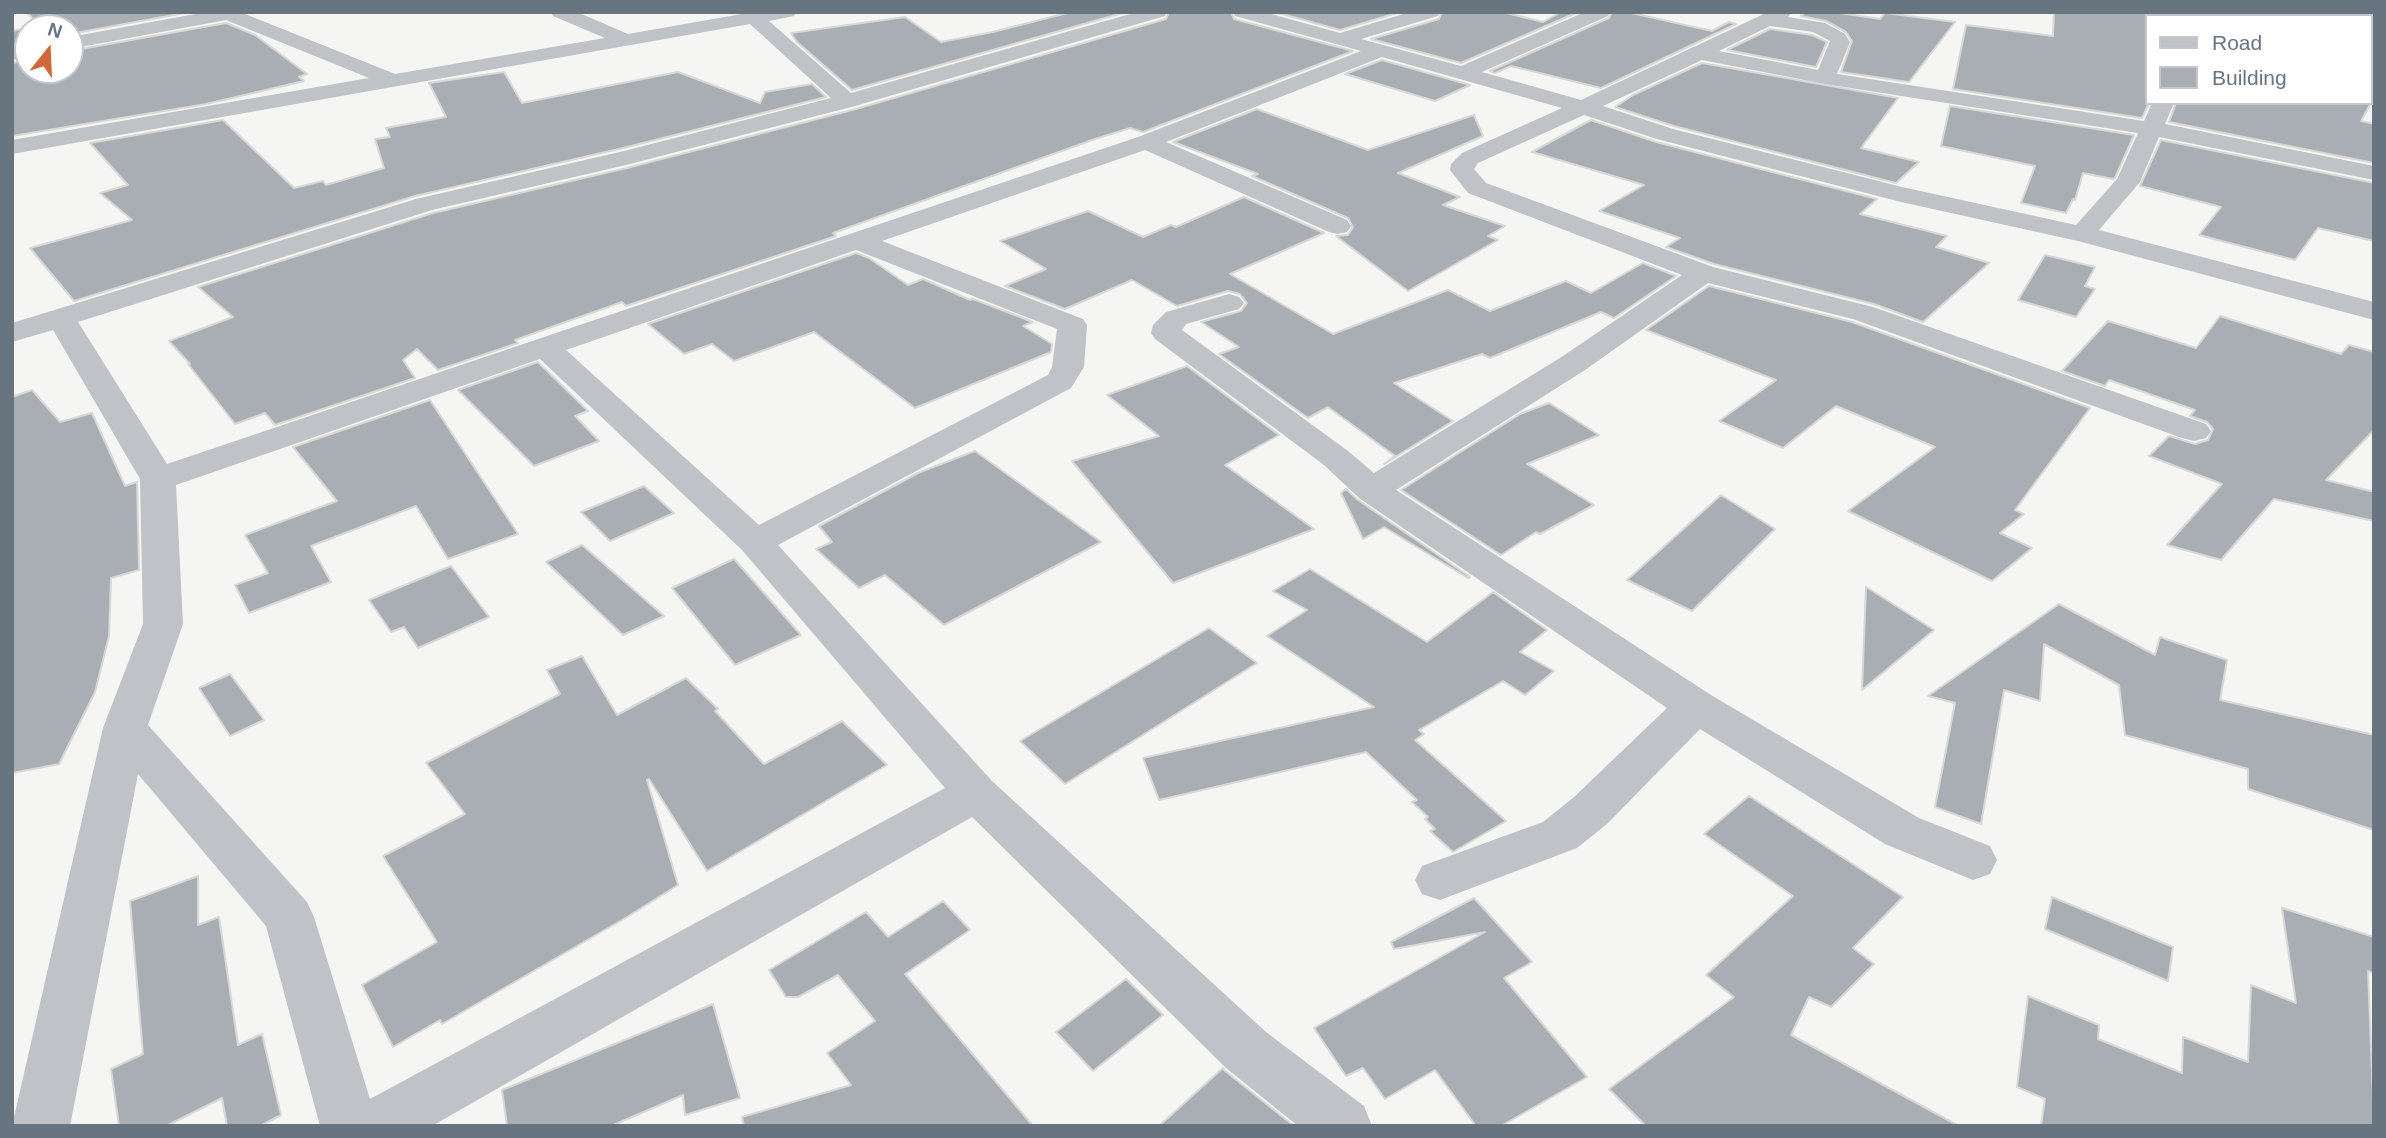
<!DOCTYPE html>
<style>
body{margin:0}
#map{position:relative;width:2386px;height:1138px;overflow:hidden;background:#f5f6f3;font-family:Arial,sans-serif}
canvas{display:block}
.frame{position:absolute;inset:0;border:14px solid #687480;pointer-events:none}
.legend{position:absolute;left:2145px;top:14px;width:228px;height:91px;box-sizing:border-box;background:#fff;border:2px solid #c3c7cc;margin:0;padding:9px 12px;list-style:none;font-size:21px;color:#687480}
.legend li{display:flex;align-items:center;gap:14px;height:35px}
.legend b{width:35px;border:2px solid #c3c7cc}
.north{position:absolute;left:14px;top:14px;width:70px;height:70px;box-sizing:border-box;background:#fff;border:2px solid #c3c7cc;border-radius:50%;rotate:18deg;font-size:19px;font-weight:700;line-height:28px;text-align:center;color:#687480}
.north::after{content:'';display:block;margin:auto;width:24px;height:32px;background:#d06839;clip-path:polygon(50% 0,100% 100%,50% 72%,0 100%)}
</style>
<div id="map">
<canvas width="2386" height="1138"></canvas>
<div class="frame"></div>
<ul class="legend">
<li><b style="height:9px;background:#bfc2c6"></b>Road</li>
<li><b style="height:19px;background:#a8aeb4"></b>Building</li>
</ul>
<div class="north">N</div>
</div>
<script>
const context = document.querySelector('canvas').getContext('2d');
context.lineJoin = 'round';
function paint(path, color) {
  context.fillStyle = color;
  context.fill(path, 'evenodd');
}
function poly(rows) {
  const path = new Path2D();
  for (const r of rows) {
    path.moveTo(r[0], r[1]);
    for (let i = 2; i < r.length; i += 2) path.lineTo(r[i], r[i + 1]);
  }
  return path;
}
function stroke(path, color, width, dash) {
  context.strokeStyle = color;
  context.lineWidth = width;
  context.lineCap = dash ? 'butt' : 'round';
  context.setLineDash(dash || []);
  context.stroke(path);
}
const building = poly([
 [26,12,190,12,70,34,70,28,28,28,28,43,12,45,12,31,40,25,26,12],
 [1071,12,1126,12,852,90,797,42,791,33,905,17,941,42,993,32,1071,12],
 [1169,12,1231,12,1234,19,1353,51,1143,132,1130,128,1095,139,833,233,836,236,626,306,622,302,515,340,518,343,438,370,417,349,403,360,415,378,275,425,265,413,235,424,188,364,190,364,169,341,233,317,198,287,433,213,627,168,856,109,1166,19,1169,12],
 [1275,12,1400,12,1340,30,1275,12],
 [1442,12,1502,12,1543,22,1561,12,1578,12,1461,63,1371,39,1439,19,1442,12],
 [1612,12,1627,12,1712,31,1729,22,1736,24,1601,88,1511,66,1495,73,1490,71,1609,18,1612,12],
 [1805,12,1833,12,1880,19,1885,13,1955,22,1909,82,1841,72,1852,41,1846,32,1826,21,1801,16,1805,12],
 [2054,12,2146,12,2146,103,2149,103,2142,118,1953,89,1966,25,2053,36,2054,12],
 [226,23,255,35,307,74,299,77,304,81,206,104,12,136,12,63,28,60,28,70,70,70,70,51,226,23],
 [1770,29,1812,35,1827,42,1816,67,1727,50,1770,29],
 [1382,60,1470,85,1435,101,1345,74,1382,60],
 [1702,63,1898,98,1861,148,1919,162,1896,183,1674,126,1615,107,1633,95,1702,63],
 [504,72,522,103,678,72,760,103,765,92,812,84,826,97,623,148,415,196,74,301,30,248,132,220,100,193,128,185,90,143,223,120,294,188,323,181,326,185,384,168,375,139,390,137,386,128,446,117,429,83,504,72],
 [2176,103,2371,103,2361,121,2374,124,2374,163,2169,122,2176,103],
 [1950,106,2134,135,2115,178,2113,179,2083,173,2075,200,2073,199,2066,213,2021,203,2035,166,1941,146,1950,106],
 [1257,109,1368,150,1474,115,1483,136,1398,173,1460,197,1443,205,1505,226,1488,236,1498,240,1408,291,1336,236,1348,235,1353,227,1348,218,1252,176,1258,174,1173,142,1257,109],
 [1591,120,1656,142,1877,199,1860,214,1947,236,1936,247,1989,263,1923,322,1874,304,1714,264,1666,247,1680,238,1599,211,1644,185,1532,152,1591,120],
 [2161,140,2374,183,2374,241,2318,228,2295,260,2199,235,2221,207,2140,186,2161,140],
 [1244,197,1324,233,1230,274,1333,334,1448,290,1490,311,1566,281,1591,293,1643,263,1676,276,1614,318,1601,312,1490,358,1482,354,1394,383,1453,421,1384,464,1395,456,1328,407,1308,418,1219,354,1239,347,1201,322,1241,311,1247,303,1240,294,1228,291,1177,306,1132,280,1065,309,1005,286,1046,269,1000,241,1088,211,1143,237,1171,225,1176,227,1244,197],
 [856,253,869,258,908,285,923,279,970,300,973,299,1033,322,1023,326,1052,344,1051,352,915,408,814,332,734,361,712,344,684,354,648,324,856,253],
 [2045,255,2095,267,2085,286,2095,289,2076,317,2018,300,2045,255],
 [1709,286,1852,322,2090,408,2015,510,2024,514,2000,533,2032,548,1992,581,1848,511,1935,447,1836,406,1783,448,1719,421,1776,380,1646,330,1709,286],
 [2220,316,2341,354,2349,345,2374,352,2374,430,2326,480,2374,492,2374,521,2274,499,2221,560,2167,545,2222,484,2149,456,2169,436,2195,444,2208,440,2213,429,2207,422,2190,416,2195,410,2109,380,2105,386,2062,371,2108,321,2196,348,2220,316],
 [538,362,588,411,575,416,599,441,534,466,458,390,538,362],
 [1187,366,1279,435,1225,465,1314,529,1173,583,1072,461,1159,436,1107,395,1187,366],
 [32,390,60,422,92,413,125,486,137,482,139,570,111,578,109,636,95,692,59,764,12,773,12,397,32,390],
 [430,400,518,534,448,559,416,506,311,546,331,582,249,613,235,585,268,573,245,535,337,501,293,447,430,400],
 [1549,403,1599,435,1527,464,1594,505,1540,534,1536,532,1501,555,1401,490,1520,414,1549,403],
 [975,451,1101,542,944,625,885,575,859,588,816,549,832,542,819,526,918,473,975,451],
 [644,486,674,513,610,541,581,512,644,486],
 [1346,489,1358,500,1470,577,1468,578,1384,527,1363,539,1341,493,1346,489],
 [1721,495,1775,529,1692,611,1627,580,1721,495],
 [582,545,664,616,623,635,546,562,582,545],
 [734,559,801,635,735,665,672,588,734,559],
 [451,566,489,617,418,648,404,627,391,632,369,600,451,566],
 [1310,569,1427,642,1493,592,1547,630,1520,652,1554,671,1525,695,1503,681,1419,730,1424,734,1415,740,1506,821,1453,852,1430,831,1435,829,1425,819,1428,817,1412,802,1417,800,1366,752,1159,800,1143,758,1374,707,1267,636,1307,610,1273,591,1310,569],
 [1866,587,1934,630,1862,690,1866,587],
 [2059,604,2155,655,2160,637,2227,660,2220,700,2374,735,2374,830,2248,789,2248,769,2125,735,2119,685,2044,644,2040,701,2004,690,1981,824,1935,807,1955,703,1928,696,2059,604],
 [1209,628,1257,663,1065,784,1020,741,1209,628],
 [582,656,617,715,686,678,718,709,715,711,764,764,842,721,887,765,707,871,649,779,647,780,678,885,627,917,442,1024,440,1020,393,1047,362,985,437,942,383,856,465,814,426,763,560,694,547,670,582,656],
 [230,674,264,720,230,736,199,688,230,674],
 [1749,796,1903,897,1853,948,1874,964,1831,1007,1809,997,1791,1035,1959,1126,1646,1126,1609,1089,1734,997,1706,975,1793,896,1704,834,1749,796],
 [198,876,198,925,219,917,238,1045,262,1034,281,1115,260,1126,227,1126,222,1098,166,1126,119,1126,111,1069,143,1054,130,901,198,876],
 [2052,897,2173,947,2168,981,2045,929,2052,897],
 [1474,898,1532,962,1504,978,1587,1077,1501,1126,1476,1126,1435,1070,1385,1099,1363,1068,1346,1076,1314,1028,1485,932,1394,949,1391,942,1474,898],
 [943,901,970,930,905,974,1033,1126,744,1126,742,1117,851,1085,827,1053,875,1021,838,975,798,997,786,997,769,970,866,912,888,937,943,901],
 [2282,908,2374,937,2374,973,2368,971,2374,1126,2041,1126,2045,1099,2017,1087,2028,996,2099,1025,2098,1039,2182,1073,2183,1037,2248,1062,2251,985,2296,1003,2282,908],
 [1126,979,1163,1015,1093,1071,1056,1032,1126,979],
 [713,1004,740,1098,685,1115,683,1095,611,1126,507,1126,502,1090,713,1004],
 [1223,1068,1224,1070,1294,1126,1159,1126,1223,1068]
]);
paint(building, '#a8aeb4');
stroke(building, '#d7d7d5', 2);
paint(poly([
 [206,12,240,12,395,74,605,38,553,16,551,12,577,12,628,34,753,12,796,12,794,16,769,21,851,93,1137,12,1167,12,1165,16,855,106,626,165,432,210,78,322,167,464,1138,137,1361,51,1235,16,1233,12,1264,12,1340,33,1410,12,1440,12,1438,16,1361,39,1461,66,1585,12,1610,12,1608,16,1482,72,1581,100,1768,12,1792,12,1788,17,1825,23,1845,34,1850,42,1837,74,2144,121,2152,103,2174,103,2165,124,2374,166,2374,180,2159,137,2140,182,2099,230,2374,302,2374,320,2078,241,1901,202,1657,139,1584,115,1478,163,1474,169,1486,183,1713,267,1873,307,2206,424,2211,431,2206,438,2194,441,2182,438,1853,319,1708,283,1585,370,1396,490,1711,695,1919,818,1990,846,1997,860,1990,874,1973,880,1885,844,1700,729,1607,824,1577,848,1440,900,1422,894,1415,880,1422,866,1543,822,1573,798,1667,708,1359,498,1324,465,1155,339,1151,333,1153,325,1166,312,1229,294,1239,297,1244,303,1239,309,1186,324,1182,330,1348,451,1374,473,1563,356,1682,275,1468,193,1450,170,1451,164,1462,153,1562,108,1382,57,1166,142,1347,220,1351,226,1347,232,1338,234,1329,232,1145,150,882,241,1083,319,1087,325,1084,367,1071,388,778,545,992,781,1266,1032,1364,1106,1372,1126,1298,1126,1226,1068,972,817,432,1126,320,1126,266,926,138,774,70,1126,12,1126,103,728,143,624,140,479,53,330,12,342,12,323,416,199,624,151,831,98,750,24,12,154,12,140,369,78,226,20,70,49,70,37,206,12],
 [1770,26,1813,32,1830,41,1818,70,1719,51,1770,26],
 [1702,60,1825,84,2138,133,2117,179,2076,225,1902,187,1673,129,1603,106,1702,60],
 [856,250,1057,329,1052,367,1048,375,759,525,566,350,856,250],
 [540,359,742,550,945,788,370,1099,314,917,307,902,148,725,183,624,176,485,540,359],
 [2210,12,2228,12,2230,16,2211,16,2210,12],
 [2310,12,2354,12,2356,16,2312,16,2310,12],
 [28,45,28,57,12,60,12,48,28,45],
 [2370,85,2374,85,2374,98,2370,98,2370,85]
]), '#bfc2c6');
</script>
